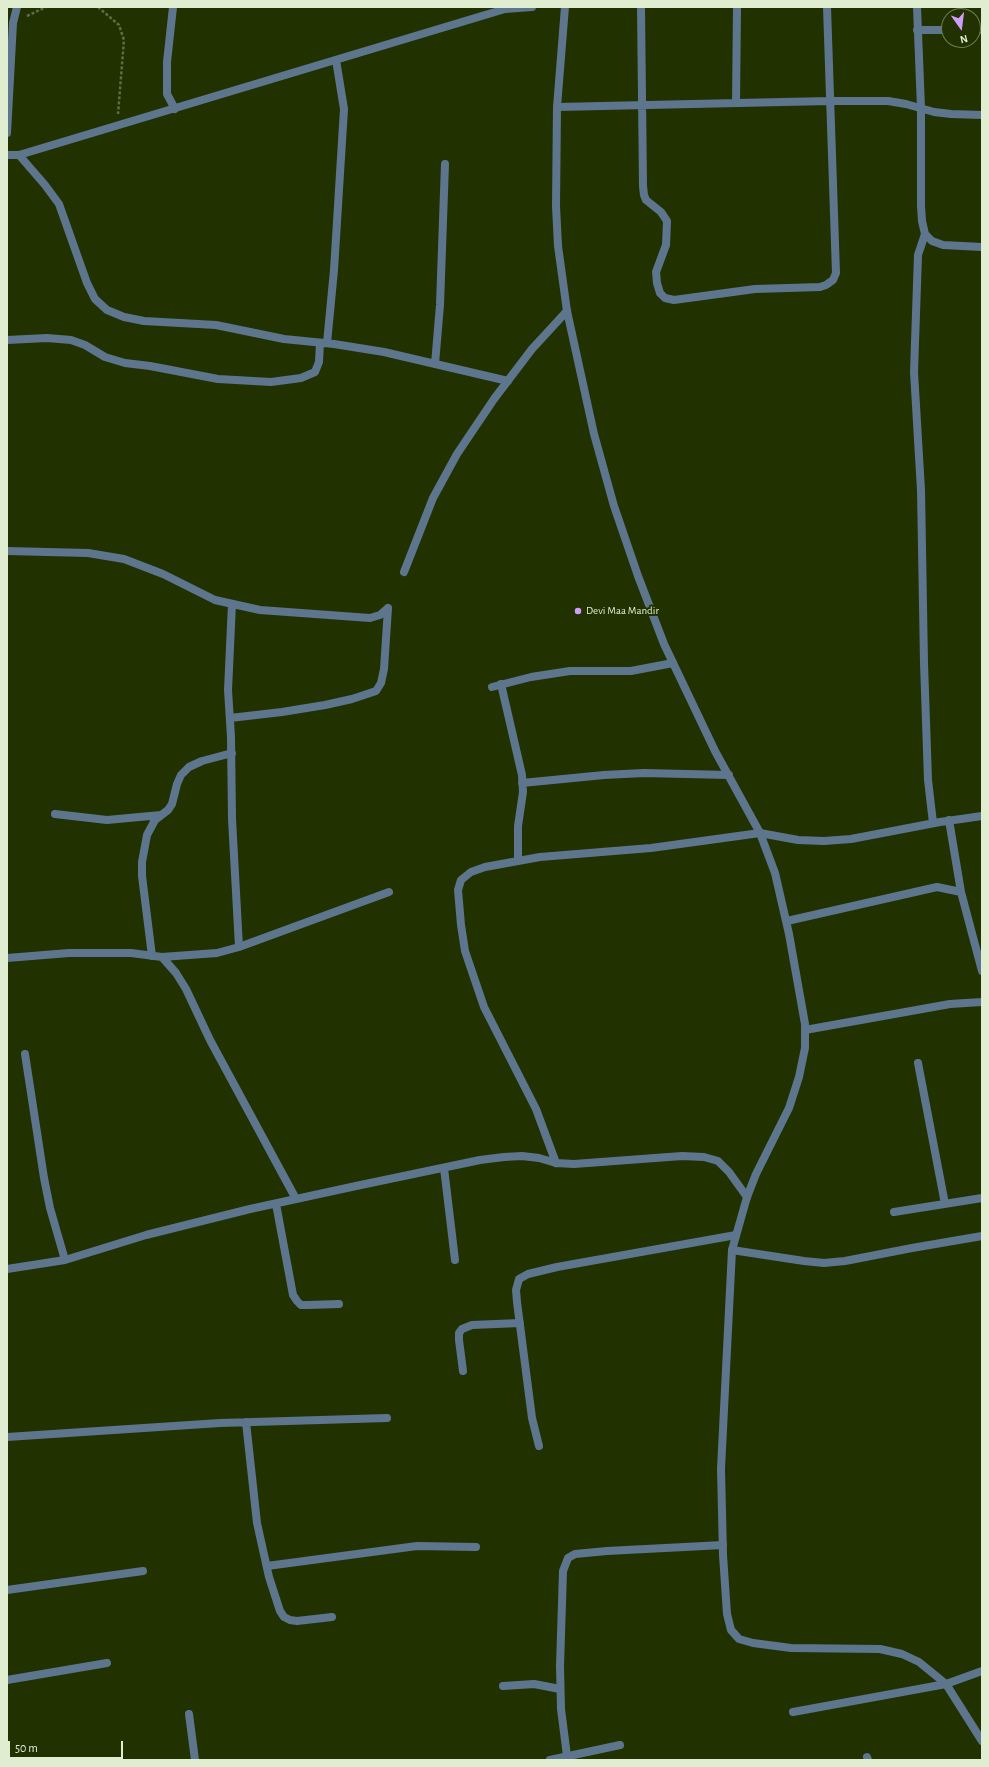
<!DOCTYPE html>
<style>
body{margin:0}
#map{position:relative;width:989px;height:1767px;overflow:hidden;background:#213200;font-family:"Alegreya Sans",sans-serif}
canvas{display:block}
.frame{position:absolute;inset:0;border:8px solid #e0edd1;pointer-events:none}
.north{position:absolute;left:941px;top:8px;width:40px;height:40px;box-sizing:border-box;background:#213200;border:1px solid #6d7d54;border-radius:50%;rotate:166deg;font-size:11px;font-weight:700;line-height:16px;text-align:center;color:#e0edd1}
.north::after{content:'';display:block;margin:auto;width:14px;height:18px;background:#d09dff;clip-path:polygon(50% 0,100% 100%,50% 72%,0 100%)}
.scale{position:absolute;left:8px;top:1741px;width:115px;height:18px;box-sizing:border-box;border:2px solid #e0edd1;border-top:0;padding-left:5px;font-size:12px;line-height:14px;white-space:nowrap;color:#e0edd1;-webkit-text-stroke:3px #213200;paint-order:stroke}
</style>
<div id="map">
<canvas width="989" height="1767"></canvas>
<div class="frame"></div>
<div class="north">N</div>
<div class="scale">50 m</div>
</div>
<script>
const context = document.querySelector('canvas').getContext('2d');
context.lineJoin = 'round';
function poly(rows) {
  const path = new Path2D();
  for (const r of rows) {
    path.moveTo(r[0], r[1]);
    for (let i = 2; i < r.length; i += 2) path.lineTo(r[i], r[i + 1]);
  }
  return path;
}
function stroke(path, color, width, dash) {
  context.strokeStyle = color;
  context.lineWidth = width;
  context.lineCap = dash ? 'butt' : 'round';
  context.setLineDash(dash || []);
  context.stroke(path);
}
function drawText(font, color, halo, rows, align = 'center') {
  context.font = font + ' "Alegreya Sans",sans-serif';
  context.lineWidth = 4;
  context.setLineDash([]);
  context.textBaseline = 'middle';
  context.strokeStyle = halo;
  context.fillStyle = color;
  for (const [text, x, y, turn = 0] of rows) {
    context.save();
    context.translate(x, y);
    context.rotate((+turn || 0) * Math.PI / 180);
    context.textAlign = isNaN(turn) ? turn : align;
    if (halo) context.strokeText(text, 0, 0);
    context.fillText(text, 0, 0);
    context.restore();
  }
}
stroke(poly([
 [98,7,119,25,124,40,118,114],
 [27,16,46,7]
]), '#5e6e43', 2.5, [3, 2]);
stroke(poly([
 [492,687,531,677,570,671,631,671,673,663],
 [867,1757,868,1760]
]), '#5d768e', 8);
stroke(poly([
 [173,7,167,62,167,94,175,109],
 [641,7,643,186,644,195,646,200,661,212,667,221,666,245,656,272,657,283,660,293,665,298,674,300,755,289,820,287,826,285,833,280,836,273,827,7],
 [917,7,921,108,921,206,922,221,925,234,932,241,943,245,982,247],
 [917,30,949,30],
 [973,30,982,30],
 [736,103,737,7],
 [557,107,829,101,888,101,906,104,934,112,951,114,982,115],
 [7,133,13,23,17,7],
 [7,155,19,155,505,9,532,7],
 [19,155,45,185,59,204,87,283,95,299,107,310,124,317,144,321,216,325,284,339,334,344,384,352,508,381],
 [925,234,918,255,914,372,921,490,924,663,928,780,933,823],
 [7,340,47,338,71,340,85,345,105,357,125,363,150,366,218,379,271,382,301,378,315,372,319,362,320,343],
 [327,343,334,270,344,109,336,60],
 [435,364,440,305,445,164],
 [7,551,88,553,124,559,163,574,215,600,260,610,370,618,380,615,388,608],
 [404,572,433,498,457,454,494,399,532,349,567,311],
 [232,604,228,690,231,737,232,819,239,947],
 [501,684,522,775,523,792,518,826,518,860],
 [230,718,282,712,325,705,352,699,376,691,381,683,384,669,388,608],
 [522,783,604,775,644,773,729,775],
 [55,814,107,820,161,815],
 [949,820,961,892],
 [787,921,937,887,961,892,982,971],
 [152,956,142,876,142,862,147,835,155,820,168,810,172,804,177,784,181,775,189,767,202,761,232,753],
 [162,957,217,953,239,947,389,892],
 [7,958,69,953,131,953,162,957,176,973,186,989,210,1040,296,1199],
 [805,1030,950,1004,982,1002],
 [25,1054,44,1178,50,1208,65,1260],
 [918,1063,945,1204],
 [556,1163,536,1109,484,1007,465,951,461,925,458,890,461,880,471,872,485,867,540,857,651,848,760,833,798,840,824,841,851,839,940,822,982,816],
 [444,1168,455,1260],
 [276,1204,293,1295,297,1301,301,1305,307,1305,339,1304],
 [894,1212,982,1198],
 [732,1250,804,1261,824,1263,845,1261,912,1248,982,1236],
 [7,1269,65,1260,146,1235,250,1209,356,1186,480,1160,504,1157,522,1156,539,1158,556,1163,574,1164,682,1156,704,1157,718,1161,729,1172,747,1197],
 [463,1371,459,1340,459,1333,462,1329,472,1325,520,1323],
 [246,1422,257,1523,269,1577,280,1611,284,1617,290,1620,297,1621,332,1617],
 [7,1437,220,1423,387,1418],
 [539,1446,532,1418,517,1302,516,1290,519,1279,528,1274,557,1267,736,1235],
 [267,1566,417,1546,476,1547],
 [7,1590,143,1571],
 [7,1680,107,1663],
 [503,1686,534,1684,560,1689],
 [793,1712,946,1684,982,1671],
 [189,1714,195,1760],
 [567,1756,561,1709,560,1666,563,1571,568,1558,575,1554,607,1551,723,1545],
 [550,1760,620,1745]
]), '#5d768e', 8);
stroke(poly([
 [565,7,557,107,556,206,558,246,567,311,594,434,614,506,638,576,664,644,715,751,760,833,775,873,789,934,805,1024,805,1048,799,1077,789,1108,756,1174,747,1197,732,1250,721,1469,723,1555,727,1614,731,1630,739,1639,753,1643,791,1648,880,1649,902,1654,919,1662,946,1684,982,1741]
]), '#5d768e', 8);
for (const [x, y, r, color] of [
 [578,611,4,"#d09dff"]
]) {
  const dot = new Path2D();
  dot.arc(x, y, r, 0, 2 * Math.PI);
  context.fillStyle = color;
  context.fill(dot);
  stroke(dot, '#213200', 1.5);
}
drawText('11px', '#e0edd1', '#213200', [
 ["Devi Maa Mandir",586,611]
], 'left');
</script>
